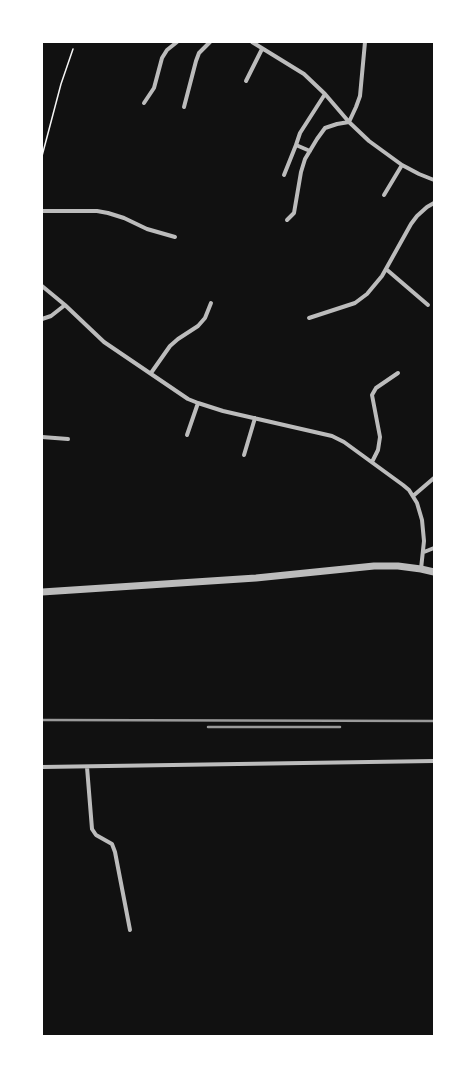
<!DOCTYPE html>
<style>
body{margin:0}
#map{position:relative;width:476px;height:1078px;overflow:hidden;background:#111;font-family:"Exo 2",sans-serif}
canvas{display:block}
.frame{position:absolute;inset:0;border:43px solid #fff;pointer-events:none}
</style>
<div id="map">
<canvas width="476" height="1078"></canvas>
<div class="frame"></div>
</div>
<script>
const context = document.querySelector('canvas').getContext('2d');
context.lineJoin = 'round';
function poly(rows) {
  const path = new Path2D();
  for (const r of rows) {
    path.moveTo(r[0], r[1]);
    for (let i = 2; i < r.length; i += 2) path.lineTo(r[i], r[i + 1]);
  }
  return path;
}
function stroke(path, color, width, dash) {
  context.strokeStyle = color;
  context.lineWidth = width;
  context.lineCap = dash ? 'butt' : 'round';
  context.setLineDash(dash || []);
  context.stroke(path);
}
stroke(poly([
 [42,156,61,84,73,49]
]), '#f5f5f5', 1.5);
stroke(poly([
 [252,42,304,74,325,94,349,122,369,141,402,165,419,174,434,180],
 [246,81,262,49],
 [144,103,154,88,162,58,167,50,177,42],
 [184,107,196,61,199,53,210,42],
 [310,151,296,145,300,133,325,94],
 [284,175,296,145],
 [384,195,402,165],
 [42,211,97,211,108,213,124,218,147,229,175,237],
 [287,220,294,213,301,172,305,159,317,139,325,128,337,124,349,122,356,107,360,96,365,42],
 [386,269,428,305],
 [42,286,65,305,104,342,188,399,198,403,223,411,332,436,344,442,403,485,409,490,417,503,422,520,424,541,421,569],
 [309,318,355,303,367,294,382,276,411,224,417,216,427,207,434,203],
 [42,319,51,316,65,305],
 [151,373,170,346,178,339,198,326,205,318,211,303],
 [187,435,198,403],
 [42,437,68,439],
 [244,455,255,418],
 [372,462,378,450,380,437,372,395,376,388,398,373],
 [413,496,434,478],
 [424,552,434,548],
 [42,767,434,761],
 [87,767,92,829,96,835,112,844,115,852,130,930]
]), '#bcbcbc', 4);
stroke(poly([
 [42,592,256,578,374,566,398,566,421,569,434,572]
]), '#bcbcbc', 7);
stroke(poly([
 [42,720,434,721],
 [208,727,340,727]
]), '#9a9a9a', 2.5);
</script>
